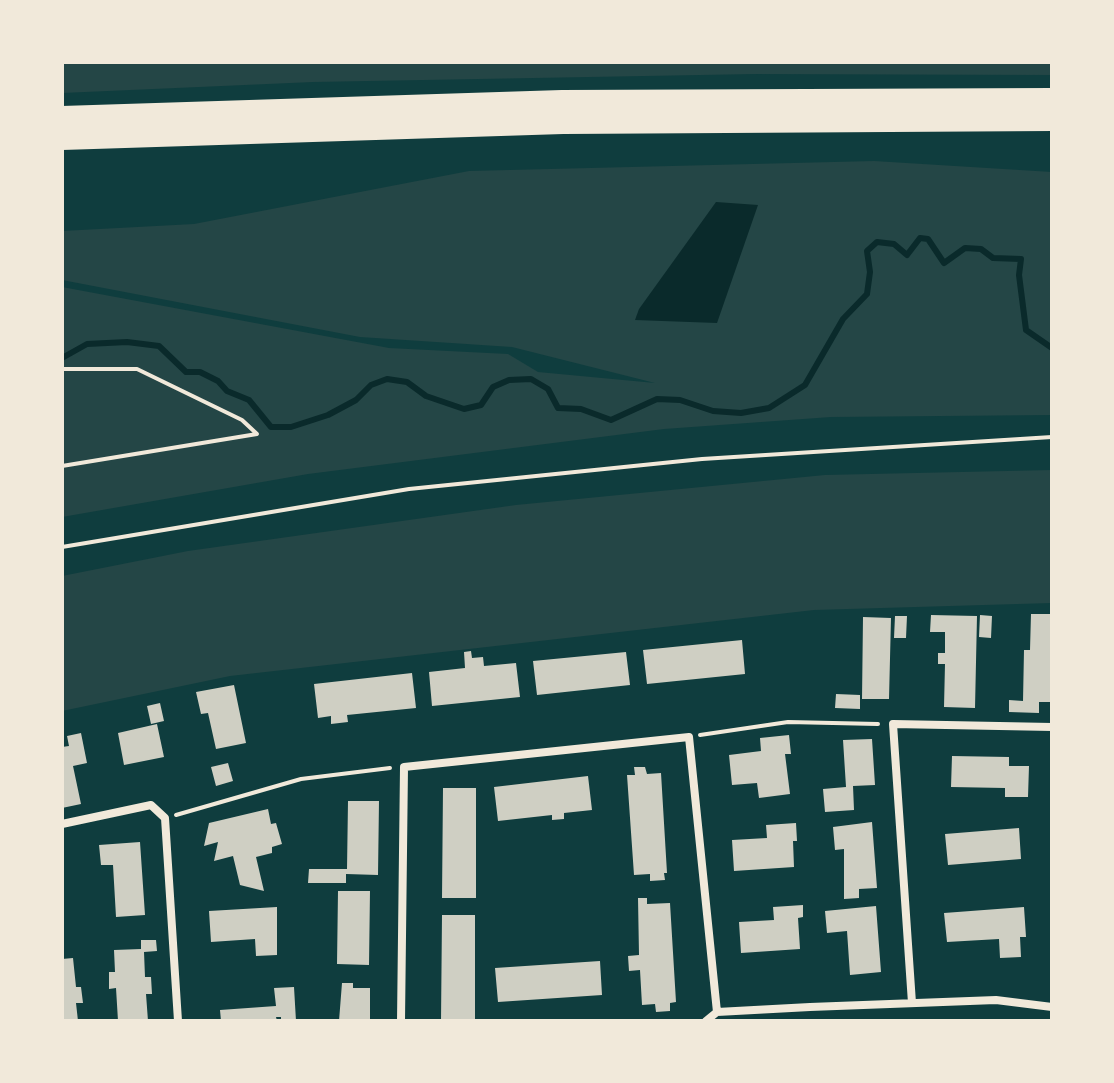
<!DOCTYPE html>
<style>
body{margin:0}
#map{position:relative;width:1114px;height:1083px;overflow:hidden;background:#0f3d3e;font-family:Montserrat,sans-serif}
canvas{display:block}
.frame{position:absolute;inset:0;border:64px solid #f1e9da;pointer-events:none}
</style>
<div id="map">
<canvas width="1114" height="1083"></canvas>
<div class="frame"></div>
</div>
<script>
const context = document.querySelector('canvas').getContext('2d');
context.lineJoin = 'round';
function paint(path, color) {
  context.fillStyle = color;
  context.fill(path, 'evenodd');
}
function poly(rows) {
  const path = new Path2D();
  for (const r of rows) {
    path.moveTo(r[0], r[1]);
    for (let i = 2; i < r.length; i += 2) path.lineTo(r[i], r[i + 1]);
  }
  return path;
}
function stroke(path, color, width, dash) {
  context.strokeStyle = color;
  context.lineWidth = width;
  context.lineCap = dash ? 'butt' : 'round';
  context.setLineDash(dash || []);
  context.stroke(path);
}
paint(poly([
 [62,62,1052,62,1052,75,755,74,313,82,62,93],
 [874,161,1052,172,1052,415,831,417,664,429,308,474,62,517,62,287,389,348,508,354,538,372,655,383,512,347,360,337,62,280,62,231,194,224,469,171],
 [1052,470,1052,603,814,610,230,676,62,711,62,576,188,551,516,505,825,475]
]), '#244646');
paint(poly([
 [716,202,758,205,717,323,635,320,639,309]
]), '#0a2a2b');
stroke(poly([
 [62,358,87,344,127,342,159,346,186,372,200,372,218,381,227,391,249,400,271,427,291,427,328,415,356,400,371,385,387,379,407,382,426,396,464,409,481,405,493,387,509,380,531,379,548,389,558,408,581,409,611,420,657,399,680,400,713,411,741,413,769,408,805,385,843,319,867,294,870,272,867,251,877,242,894,244,907,255,920,238,928,239,944,263,965,248,981,249,993,258,1021,259,1019,275,1026,330,1052,348]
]), '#0a2a2b', 6);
paint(poly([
 [1031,614,1052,614,1052,702,1039,702,1039,713,1009,712,1009,700,1023,701,1024,650,1030,650],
 [931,615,977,616,975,708,944,707,945,664,938,664,938,653,945,653,945,632,930,632],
 [980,615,992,616,991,638,979,637],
 [895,616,907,616,906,638,894,638],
 [863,617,891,618,889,699,862,699],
 [742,640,745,674,647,684,643,650],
 [471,651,472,658,483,657,484,666,516,663,520,697,432,706,429,672,465,668,464,652],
 [626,652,630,685,537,695,533,661],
 [412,673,416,708,347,715,348,722,331,724,331,716,318,718,314,684],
 [234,685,246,743,216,749,208,713,201,714,196,692],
 [836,694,860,695,860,709,835,708],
 [160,703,164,721,151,724,147,706],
 [157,724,164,757,124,765,118,733],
 [81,733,87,763,73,766,81,804,62,808,62,747,69,746,67,736],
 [789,735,791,754,785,754,790,794,759,798,757,783,732,785,729,755,761,751,760,738],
 [872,739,875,785,853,786,854,810,825,812,823,789,846,787,843,740],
 [952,756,1009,757,1009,766,1029,766,1028,797,1005,797,1005,788,951,787],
 [228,763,233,781,216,786,211,767],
 [634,767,645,767,647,774,661,773,667,873,664,873,665,880,650,881,650,874,634,875,627,775,635,775],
 [588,776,592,810,564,813,564,819,552,820,552,815,498,821,494,787],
 [443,788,476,788,476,898,442,898],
 [348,801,379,801,378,875,346,874,346,883,308,883,309,869,347,869],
 [268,809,271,824,276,823,282,844,272,847,272,853,256,857,264,891,240,885,233,856,214,861,218,842,204,846,209,823],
 [872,822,877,888,859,889,859,898,844,899,844,849,835,850,833,827],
 [796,823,797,841,793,841,794,867,734,871,732,840,767,838,766,825],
 [1019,828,1021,859,948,865,945,834],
 [140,842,145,915,116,917,113,865,101,865,99,845],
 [338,891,370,891,369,965,337,964],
 [638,898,647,898,647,904,670,903,676,1002,670,1003,670,1011,656,1012,655,1004,642,1005,640,970,629,971,628,956,639,955],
 [803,905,803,917,798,918,800,949,741,953,739,922,774,920,773,907],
 [876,906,881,972,850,975,847,931,827,933,825,911],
 [277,907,277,955,256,956,255,939,211,942,209,911],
 [1024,907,1026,937,1020,937,1021,957,1000,958,999,939,947,942,944,913],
 [442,915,475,915,475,1021,441,1021],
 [141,940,156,940,157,951,144,952,145,977,151,977,152,994,146,994,148,1021,118,1021,116,988,109,989,109,972,115,972,114,950,141,949],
 [73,958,76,987,81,987,83,1003,76,1003,78,1021,62,1021,62,959],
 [600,961,602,995,498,1002,495,968],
 [342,983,353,983,353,988,370,988,370,1021,339,1021],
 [294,987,296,1021,281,1021,281,1017,276,1017,277,1021,221,1021,220,1010,276,1006,274,988]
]), '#cfcfc3');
stroke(poly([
 [62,369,137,369,242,420,257,434,62,466],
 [62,547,409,489,702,459,1052,437],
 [700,735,788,722,878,724],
 [176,815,301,779,390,768]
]), '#f1e9da', 4);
stroke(poly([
 [62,824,151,805,165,818,178,1021],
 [912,1003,893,724,1052,727],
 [401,1021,404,767,689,737,717,1012],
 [706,1021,717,1012,810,1007,996,1000,1052,1007]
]), '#f1e9da', 8);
stroke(poly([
 [62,117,562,101,1052,99],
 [62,139,563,123,1052,120]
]), '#f1e9da', 22);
</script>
